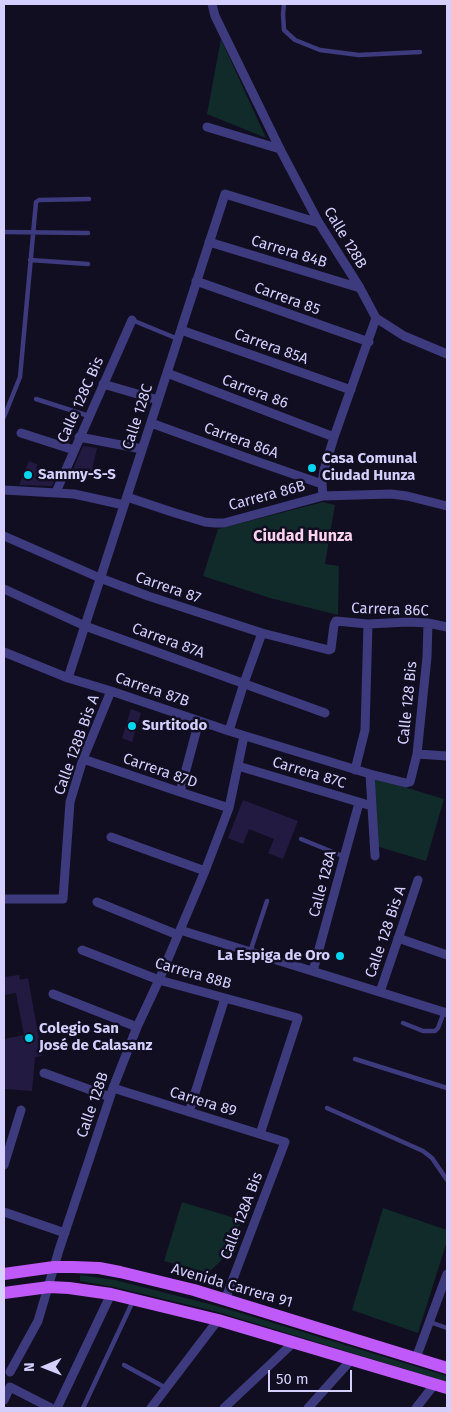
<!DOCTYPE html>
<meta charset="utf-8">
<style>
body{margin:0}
#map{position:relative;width:451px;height:1412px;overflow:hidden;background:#110e21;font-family:"Fira Sans",sans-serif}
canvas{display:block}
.frame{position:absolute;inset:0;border:5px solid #d5cffe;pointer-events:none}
.north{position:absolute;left:20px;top:1342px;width:50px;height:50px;-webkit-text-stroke:4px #110e21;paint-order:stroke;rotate:269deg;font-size:14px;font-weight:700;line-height:20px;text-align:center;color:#d5cffe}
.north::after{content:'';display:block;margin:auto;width:18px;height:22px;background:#d5cffe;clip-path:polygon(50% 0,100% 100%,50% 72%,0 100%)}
.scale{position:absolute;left:268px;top:1370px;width:84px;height:22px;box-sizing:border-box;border:2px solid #d5cffe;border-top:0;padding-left:6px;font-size:15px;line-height:18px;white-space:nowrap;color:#d5cffe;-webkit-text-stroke:4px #110e21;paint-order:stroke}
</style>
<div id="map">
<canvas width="451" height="1412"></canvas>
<div class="frame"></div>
<div class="north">N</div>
<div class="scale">50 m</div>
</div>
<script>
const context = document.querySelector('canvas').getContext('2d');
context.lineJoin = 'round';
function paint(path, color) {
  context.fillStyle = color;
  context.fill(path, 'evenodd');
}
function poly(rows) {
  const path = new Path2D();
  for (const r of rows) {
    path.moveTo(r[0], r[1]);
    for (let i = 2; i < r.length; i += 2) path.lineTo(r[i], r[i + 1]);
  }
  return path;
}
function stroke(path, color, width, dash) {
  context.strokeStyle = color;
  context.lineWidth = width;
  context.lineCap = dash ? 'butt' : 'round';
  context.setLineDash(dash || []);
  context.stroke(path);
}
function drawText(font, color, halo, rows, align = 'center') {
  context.font = font + ' "Fira Sans",sans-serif';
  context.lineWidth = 5;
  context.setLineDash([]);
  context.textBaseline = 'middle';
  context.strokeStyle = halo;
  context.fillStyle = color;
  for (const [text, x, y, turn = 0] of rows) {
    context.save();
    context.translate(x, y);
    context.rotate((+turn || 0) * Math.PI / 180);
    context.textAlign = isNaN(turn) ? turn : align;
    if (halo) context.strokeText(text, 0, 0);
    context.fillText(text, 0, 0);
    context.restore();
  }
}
paint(poly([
 [221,39,266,138,207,114],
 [323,502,335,505,325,564,339,566,338,615,270,598,203,576,218,529],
 [374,778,444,799,426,861,376,846],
 [182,1202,241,1220,233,1249,208,1273,164,1261],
 [383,1208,447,1230,447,1241,418,1333,352,1310],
 [80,1275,115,1280,221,1307,447,1376,447,1382,218,1312,114,1287,80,1281]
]), '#112a2a');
paint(poly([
 [83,446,97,448,91,474,73,469],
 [29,461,38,465,36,468,56,477,52,486,19,485],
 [131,709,141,713,132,742,122,738],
 [243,800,298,821,283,859,268,853,274,839,249,829,243,844,228,838],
 [19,975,20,980,28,978,42,1056,35,1057,32,1091,4,1089,4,1039,24,1035,16,993,4,995,4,977]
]), '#231a41');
stroke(poly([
 [284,4,283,14,284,30,295,40,320,50,359,55,420,52],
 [4,232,88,233],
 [30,260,88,264],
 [132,320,178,339],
 [36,399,89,416],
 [4,417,20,377,36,202,39,200,89,199],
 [301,839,345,857],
 [250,952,267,901],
 [403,1023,423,1031,435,1031,438,1028,444,1012],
 [355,1059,447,1088],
 [327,1108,423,1151,432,1158,447,1180],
 [430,1322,447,1328],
 [124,1365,166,1388],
 [83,1408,133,1301]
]), '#3e3a7e', 4.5);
stroke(poly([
 [212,4,215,16,280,149,319,223,360,288,376,318,334,437,324,470,322,484,323,496],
 [207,127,280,149],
 [209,242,360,288],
 [196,281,369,342],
 [376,318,404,336,447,354],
 [181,330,351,390],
 [167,373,334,437],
 [103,384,158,400],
 [151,423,250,459,322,484],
 [21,433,74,450],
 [79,437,142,449],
 [4,490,74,494,124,505],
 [56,492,132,320],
 [127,497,175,513,205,522,215,523,224,523,323,496,391,494,407,496,447,506],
 [4,536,100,578,148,596,262,633,329,650,331,649,334,625,336,621,368,624,408,622,428,623,447,627],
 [4,589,85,626,325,713],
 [4,652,68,678,111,691,229,731,370,774,406,783,410,782,417,754,427,657,428,623],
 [68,678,225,194,319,223],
 [229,731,244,683,262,633],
 [417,754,447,756],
 [83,759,180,792,229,808],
 [238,766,372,806],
 [355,770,365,730,368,624],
 [370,774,375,856],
 [180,792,199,721],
 [111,837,205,871],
 [4,899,63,899,70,802,83,759,111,691],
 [97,902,178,935],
 [180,930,447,1013],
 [398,938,447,955],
 [82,950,159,980,298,1018,260,1134],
 [313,971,359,803],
 [380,992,418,880],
 [53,994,137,1027],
 [44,1073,110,1097],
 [113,1088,285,1142,225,1300],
 [189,1112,225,998],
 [4,1165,21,1110],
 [4,1212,65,1233],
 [416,1358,447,1274],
 [10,1372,38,1321,59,1250,113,1088,137,1027,159,980,205,871,229,808,244,736],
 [4,1400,10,1387,51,1408],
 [57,1408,111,1294],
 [151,1408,218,1320],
 [224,1408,293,1343],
 [308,1408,351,1360],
 [416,1408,434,1385]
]), '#3e3a7e', 9);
stroke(poly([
 [4,1274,54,1267,73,1267,99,1268,120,1272,194,1290,447,1368],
 [4,1293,49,1287,69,1288,111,1294,218,1320,447,1388]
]), '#c059fa', 12);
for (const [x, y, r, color] of [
 [312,468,5,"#07d6f1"],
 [28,475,5,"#07d6f1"],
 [132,726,5,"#07d6f1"],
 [340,956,5,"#07d6f1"],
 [29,1038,5,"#07d6f1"]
]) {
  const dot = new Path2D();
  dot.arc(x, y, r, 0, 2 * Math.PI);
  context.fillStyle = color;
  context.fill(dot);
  stroke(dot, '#110e21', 2);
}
drawText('15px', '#d5cffe', '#110e21', [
 ["Calle 128B",345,238,59],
 ["Carrera 84B",289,252,17],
 ["Carrera 85",287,299,20],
 ["Carrera 85A",271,347,20],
 ["Carrera 86",255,392,21],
 ["Calle 128C Bis",81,400,-66],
 ["Calle 128C",138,417,-72],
 ["Carrera 86A",241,441,20],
 ["Carrera 86B",267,496,-15],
 ["Carrera 87",168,588,19],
 ["Carrera 86C",390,610,2],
 ["Carrera 87A",168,641,20],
 ["Carrera 87B",152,690,19],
 ["Calle 128 Bis",408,703,-84],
 ["Calle 128B Bis A",77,745,-70],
 ["Carrera 87D",160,771,19],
 ["Carrera 87C",309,773,17],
 ["Calle 128A",323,884,-75],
 ["Calle 128 Bis A",386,932,-71],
 ["Carrera 88B",193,974,16],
 ["Carrera 89",203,1102,17],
 ["Calle 128B",93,1105,-71],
 ["Calle 128A Bis",242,1216,-69],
 ["Avenida Carrera 91",232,1286,16]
]);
drawText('bold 15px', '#d5cffe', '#110e21', [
 ["Casa Comunal",322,459],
 ["Ciudad Hunza",322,476],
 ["Sammy-S-S",38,475],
 ["Surtitodo",142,726],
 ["La Espiga de Oro",330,956,"right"],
 ["Colegio San",39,1029],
 ["José de Calasanz",39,1046]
], 'left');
drawText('bold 16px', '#fed1ed', '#110e21', [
 ["Ciudad Hunza",303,537]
]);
</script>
